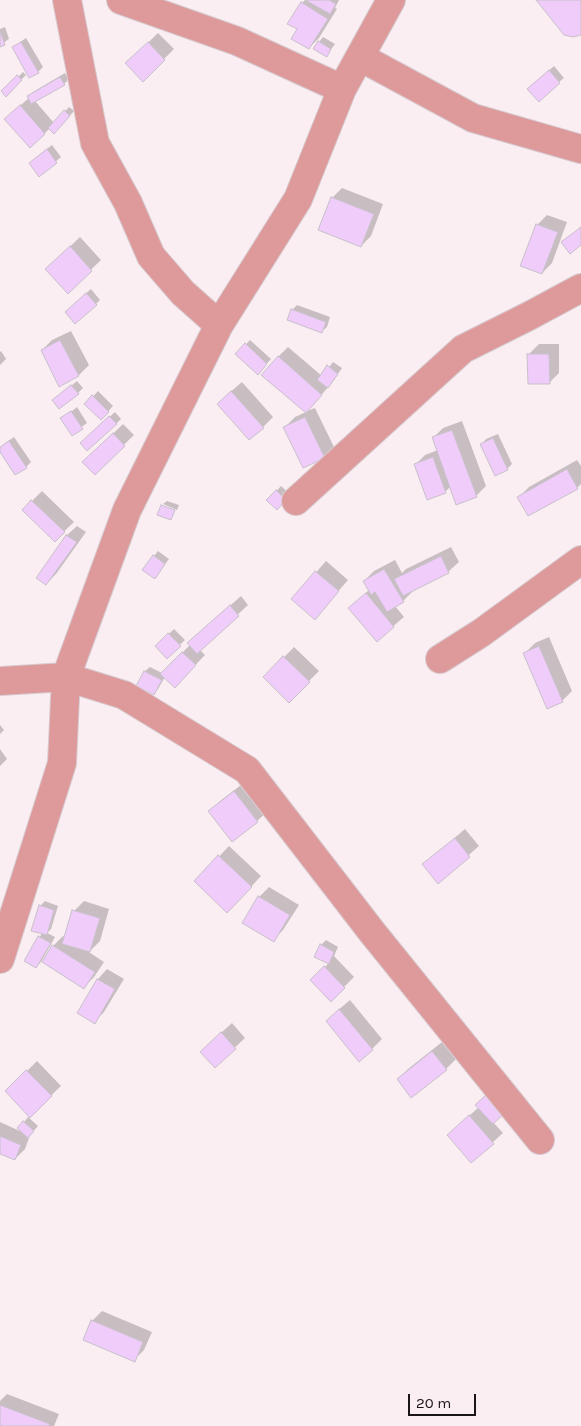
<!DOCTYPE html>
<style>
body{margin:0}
#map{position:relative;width:581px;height:1426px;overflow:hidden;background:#faeef3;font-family:Karla,sans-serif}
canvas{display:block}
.scale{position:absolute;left:408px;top:1394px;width:68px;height:22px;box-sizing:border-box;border:2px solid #1a1618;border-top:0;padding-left:6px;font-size:15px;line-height:18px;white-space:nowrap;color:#1a1618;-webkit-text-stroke:4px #faeef3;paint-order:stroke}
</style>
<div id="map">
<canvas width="581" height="1426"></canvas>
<div class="scale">20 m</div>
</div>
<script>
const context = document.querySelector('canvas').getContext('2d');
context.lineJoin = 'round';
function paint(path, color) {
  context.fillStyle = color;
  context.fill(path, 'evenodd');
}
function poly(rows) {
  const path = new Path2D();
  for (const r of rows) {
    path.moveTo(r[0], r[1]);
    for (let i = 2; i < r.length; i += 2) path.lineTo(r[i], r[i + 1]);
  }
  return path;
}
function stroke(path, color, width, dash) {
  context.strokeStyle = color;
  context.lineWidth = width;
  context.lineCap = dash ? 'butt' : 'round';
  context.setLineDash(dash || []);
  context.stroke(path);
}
paint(poly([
 [305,0,339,0,335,8,337,9,319,38,309,48,298,29,302,3],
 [5,27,9,39,0,45,0,29],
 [158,33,174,49,143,80,127,63],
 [323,37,335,44,327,55,319,42],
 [26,38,43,67,38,72,13,47],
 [554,66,564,78,559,82,534,84],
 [23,72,26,75,6,95,3,92],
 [65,73,69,79,64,84,35,101,54,123,69,107,74,111,59,128,50,128,44,134,16,109,29,98,28,97,33,92],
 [52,145,61,157,40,175,35,158],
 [342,188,383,204,371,236,361,246,332,198],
 [547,215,567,222,552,263,542,273,537,225],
 [80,237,101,260,68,292,56,260],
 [91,289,100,300,96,304,71,307],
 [297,305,330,317,327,327,322,331,292,310],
 [71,331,89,365,79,375,42,350,52,340],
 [250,340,271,359,258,373,237,354],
 [539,344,559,344,559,373,549,383,529,354],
 [288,347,322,376,333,362,342,368,331,384,307,411,315,408,334,447,324,457,285,427,295,417,306,412,278,357],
 [1,351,6,359,0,365,0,352],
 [77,381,83,388,78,393,54,400],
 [242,382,273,417,263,427,228,394],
 [98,391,113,406,101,419,86,404],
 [77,407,87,423,72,434,62,419],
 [115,412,121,419,116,424,86,438],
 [462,421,486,486,476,496,451,486,445,492,415,465,425,455,438,450,433,438,443,428],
 [123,424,134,435,95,473,84,462],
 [498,434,512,464,507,469,482,444,486,439],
 [14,437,31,462,26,467,0,450,4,444],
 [577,460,581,466,581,484,577,488,529,514,519,497,529,487],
 [281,486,290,494,277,508,268,500],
 [42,491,74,522,55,540,32,501],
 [167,501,179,505,177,510,163,504],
 [77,526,86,532,56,574,46,584,37,578,67,535],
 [451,547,459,562,449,571,412,590,413,591,403,601,395,606,404,617,377,640,350,608,369,590,364,581,374,571,395,560,402,573,406,569],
 [158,551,169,559,155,577,154,556],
 [326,561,348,580,315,618,293,599],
 [241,596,248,605,200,650,205,655,175,686,165,677,158,689,153,694,145,671,150,667,162,673,190,645,199,633],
 [174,629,185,640,167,657,156,646],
 [549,637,572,691,562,701,525,653,535,643],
 [294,647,319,671,289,701,265,677],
 [0,725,4,730,0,734],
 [0,749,7,759,0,766],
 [245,782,267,812,257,821,210,811,220,801],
 [465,829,479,846,438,882,424,864],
 [229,846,261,876,237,902,196,881],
 [269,887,299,905,283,930,273,940,259,897],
 [45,901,58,906,51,929,47,933,55,937,41,962,36,967,25,961,42,933,40,906],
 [84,901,109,909,100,941,89,952,104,962,94,977,84,987,53,946,63,936,66,938,74,911],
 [326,940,338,947,334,956,354,977,331,1000,311,980,329,963,321,945],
 [107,969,124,979,104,1012,94,1022,78,1013,98,979],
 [350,1000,382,1039,372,1049,337,1011],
 [232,1023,245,1038,215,1066,211,1042],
 [442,1042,456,1059,446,1069,398,1079,408,1069],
 [37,1061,61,1086,30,1116,7,1091],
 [479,1107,503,1133,471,1162,459,1125],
 [28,1117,38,1126,30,1135,25,1149,15,1159,0,1152,0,1122,22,1132,24,1122],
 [102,1311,152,1332,144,1350,134,1360,92,1321],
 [7,1394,59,1414,54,1426,0,1426,0,1401]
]), '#0003');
const building = poly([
 [305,0,329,0,336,4,330,14,305,0],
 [536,0,581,0,581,35,573,37,564,35,536,0],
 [301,2,328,19,309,49,291,39,297,29,287,24,301,2],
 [0,31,5,45,0,47,0,31],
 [318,41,331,49,327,57,313,49,318,41],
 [21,42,39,73,29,78,12,47,21,42],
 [148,42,165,60,143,82,125,63,148,42],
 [549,70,560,83,539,102,527,89,549,70],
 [17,75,22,80,6,97,1,91,17,75],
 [60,77,65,85,31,104,27,96,60,77],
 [20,105,45,134,30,148,4,119,20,105],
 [64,110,70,116,54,134,48,128,64,110],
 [47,149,57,163,39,177,29,163,47,149],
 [331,197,374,214,361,247,318,230,331,197],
 [536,224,558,232,542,274,520,266,536,224],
 [581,227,581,245,570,254,561,242,581,227],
 [70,246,92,271,68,294,45,269,70,246],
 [86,293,97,305,75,324,65,312,86,293],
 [291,309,326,322,322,333,287,320,291,309],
 [60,340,79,376,59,387,41,350,60,340],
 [245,343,267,364,258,375,235,354,245,343],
 [527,354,549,354,550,384,528,384,527,354],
 [278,356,322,395,306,413,261,375,278,356],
 [327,365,338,374,328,388,317,380,327,365],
 [71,385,79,394,59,409,52,400,71,385],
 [231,391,264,428,249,440,217,404,231,391],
 [92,395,109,412,101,420,84,404,92,395],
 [71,411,83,429,72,436,60,418,71,411],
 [109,416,117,424,87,451,80,443,109,416],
 [305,417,325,458,303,468,283,427,305,417],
 [452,430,477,497,456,505,432,437,452,430],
 [113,433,125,446,95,475,82,462,113,433],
 [493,438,508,470,495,476,480,444,493,438],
 [9,441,27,468,15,475,0,452,0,447,9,441],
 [433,457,446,493,427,500,414,464,433,457],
 [567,469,578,489,528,516,517,497,567,469],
 [276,490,286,500,277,510,266,500,276,490],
 [31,500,65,532,55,542,22,510,31,500],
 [161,505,175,510,171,520,157,515,161,505],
 [66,535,77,542,46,585,36,578,66,535],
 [153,555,165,564,155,579,142,570,153,555],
 [441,556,449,573,403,596,394,579,441,556],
 [384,569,404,602,387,612,375,592,371,595,363,581,384,569],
 [315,571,339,591,315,620,291,599,315,571],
 [366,593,394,627,377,642,348,608,366,593],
 [230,605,239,616,197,654,187,643,230,605],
 [168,633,181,646,167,659,155,646,168,633],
 [539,646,563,702,547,709,523,653,539,646],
 [182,652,196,665,175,688,160,674,182,652],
 [283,656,310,682,289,703,263,677,283,656],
 [144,671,162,680,154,695,136,686,144,671],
 [234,791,258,822,232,842,208,811,234,791],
 [455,838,470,857,438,884,422,864,455,838],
 [218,855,252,887,227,913,194,881,218,855],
 [258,896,290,915,274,942,242,923,258,896],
 [39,905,54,910,47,935,31,931,39,905],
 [72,910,100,918,90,952,62,944,72,910],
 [38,936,51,943,36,968,24,961,38,936],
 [320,944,334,952,329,964,314,957,320,944],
 [52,945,95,972,84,989,42,962,52,945],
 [324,966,345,988,331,1002,310,980,324,966],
 [97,979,115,989,95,1024,77,1013,97,979],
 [339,1009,373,1050,359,1062,326,1021,339,1009],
 [221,1032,236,1049,215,1068,200,1052,221,1032],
 [432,1051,447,1070,411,1098,397,1079,432,1051],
 [26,1070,52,1096,30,1118,5,1091,26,1070],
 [489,1092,506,1112,493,1124,475,1105,489,1092],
 [469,1115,494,1144,471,1163,447,1135,469,1115],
 [23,1121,34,1131,28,1138,17,1128,23,1121],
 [0,1136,21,1145,15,1160,0,1154,0,1136],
 [91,1320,143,1342,135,1362,83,1340,91,1320],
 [0,1405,50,1424,49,1426,0,1426,0,1405]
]);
paint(building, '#efccf9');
stroke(building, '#c7c0c9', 1);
const minor = poly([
 [67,0,95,143,128,203,151,256,183,293,219,325],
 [121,0,237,41,342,89],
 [360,57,473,118,581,149],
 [296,501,463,349,529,316,581,288],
 [440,659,481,633,581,560],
 [0,681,66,677,124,695,247,770,372,932,540,1140],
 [0,959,62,763,66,677,127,510,219,325,298,199,342,89,391,0]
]);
stroke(minor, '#d6cbd0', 30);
stroke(minor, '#de9a9a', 28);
</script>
